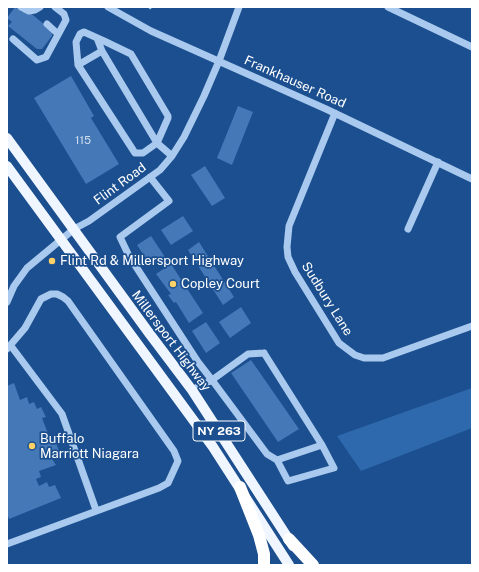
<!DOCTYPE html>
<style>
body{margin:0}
#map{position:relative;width:479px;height:572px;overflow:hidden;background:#1b4f8f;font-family:"Public Sans",sans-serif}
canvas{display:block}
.frame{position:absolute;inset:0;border:8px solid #fff;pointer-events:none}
</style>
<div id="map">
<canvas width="479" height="572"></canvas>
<div class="frame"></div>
</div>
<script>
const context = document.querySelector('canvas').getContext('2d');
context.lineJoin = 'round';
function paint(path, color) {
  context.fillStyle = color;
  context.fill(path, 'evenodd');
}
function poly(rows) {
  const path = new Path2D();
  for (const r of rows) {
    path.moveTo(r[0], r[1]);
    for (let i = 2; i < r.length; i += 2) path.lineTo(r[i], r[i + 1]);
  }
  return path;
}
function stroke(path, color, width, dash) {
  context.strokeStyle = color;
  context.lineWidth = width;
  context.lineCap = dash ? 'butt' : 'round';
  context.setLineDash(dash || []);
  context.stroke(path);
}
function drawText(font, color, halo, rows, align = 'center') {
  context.font = font + ' "Public Sans",sans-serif';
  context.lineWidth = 3.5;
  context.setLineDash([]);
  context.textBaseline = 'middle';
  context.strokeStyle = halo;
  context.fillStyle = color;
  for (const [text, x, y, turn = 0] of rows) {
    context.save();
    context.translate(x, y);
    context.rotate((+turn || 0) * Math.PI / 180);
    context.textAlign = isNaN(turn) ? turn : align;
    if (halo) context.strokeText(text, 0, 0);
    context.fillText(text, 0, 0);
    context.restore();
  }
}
paint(poly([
 [472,388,472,428,361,471,337,436]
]), '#2e69ad');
stroke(poly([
 [150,8,151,7]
]), '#9cc4f0', 2.5);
paint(poly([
 [15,7,22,12,27,10,52,31,52,36,42,49,37,49,8,26,12,22,7,18],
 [71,76,94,116,91,118,119,164,86,184,34,98],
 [238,106,253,112,232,165,217,158],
 [205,166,225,198,212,206,191,175],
 [183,216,193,231,171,245,161,230],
 [151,236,165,257,151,266,137,245],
 [199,242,234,297,223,305,188,250],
 [171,264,203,313,189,323,176,302,174,303,168,295,171,294,156,274],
 [241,307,251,323,230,338,219,322],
 [206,322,220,343,206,353,192,331],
 [251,360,299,429,278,442,231,373],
 [14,383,20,400,27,397,29,404,34,402,37,409,41,407,46,417,42,418,49,436,53,435,61,456,52,459,56,465,39,471,41,477,36,479,39,486,47,482,49,487,55,485,61,498,9,519,7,514,7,386]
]), '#4478b7');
stroke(poly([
 [21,7,29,11,35,10,40,7],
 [108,7,151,31,326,109,472,179],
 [388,7,472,47],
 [47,24,58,34],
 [97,38,102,51,157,143,143,153,135,153,78,65,76,42,80,34,84,32,104,41,131,54,168,116,168,118,157,143,172,156],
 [13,39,37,60,46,57,66,20,64,14,55,7],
 [78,65,102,51],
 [335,113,289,226,287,247,288,257,295,272,339,343,355,355,364,358,383,358,472,326],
 [150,177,169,201,120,237,129,256,198,362,212,380,192,390],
 [408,229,438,162],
 [7,302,14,286,27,268,74,229,89,221,160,170,172,156,184,137,204,96,219,61,239,7],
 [11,346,62,414,96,510],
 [7,349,25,328,41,299,51,294,57,294,63,297,68,301,174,451,178,461,168,483,159,488,7,544],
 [264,353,322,445,277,460,267,454,212,380,248,354,264,353],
 [277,460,288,481,334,468,322,445]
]), '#a9c9ee', 7);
stroke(poly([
 [7,138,149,333,192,390,293,546],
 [7,166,213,447,289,565]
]), '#f0f6ff', 10);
stroke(poly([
 [240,487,259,535,264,554,264,565],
 [289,539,313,565]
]), '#fff', 12);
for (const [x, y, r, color] of [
 [52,261,4,"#ffd166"],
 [173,284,4,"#ffd166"],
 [32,446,4,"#ffd166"]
]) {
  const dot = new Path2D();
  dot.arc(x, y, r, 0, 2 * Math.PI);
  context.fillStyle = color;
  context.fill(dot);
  stroke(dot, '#1b4f8f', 1.5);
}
drawText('11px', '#d0dded', null, [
 ["115",83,141]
]);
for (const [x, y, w] of [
 [219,431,52]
]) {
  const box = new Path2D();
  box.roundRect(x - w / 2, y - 10, w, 20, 3);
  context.fillStyle = '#1b4f8f';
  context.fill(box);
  stroke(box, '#fff', 1);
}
drawText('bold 12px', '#fff', null, [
 ["NY 263",219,431]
]);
drawText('13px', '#fff', '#1b4f8f', [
 ["Frankhauser Road",295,82,24],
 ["Flint Road",120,184,-36],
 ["Sudbury Lane",327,299,58],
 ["Millersport Highway",171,341,53]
]);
drawText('13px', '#fff', '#1b4f8f', [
 ["Flint Rd & Millersport Highway",60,261],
 ["Copley Court",181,284],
 ["Buffalo",40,439],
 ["Marriott Niagara",40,454]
], 'left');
</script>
